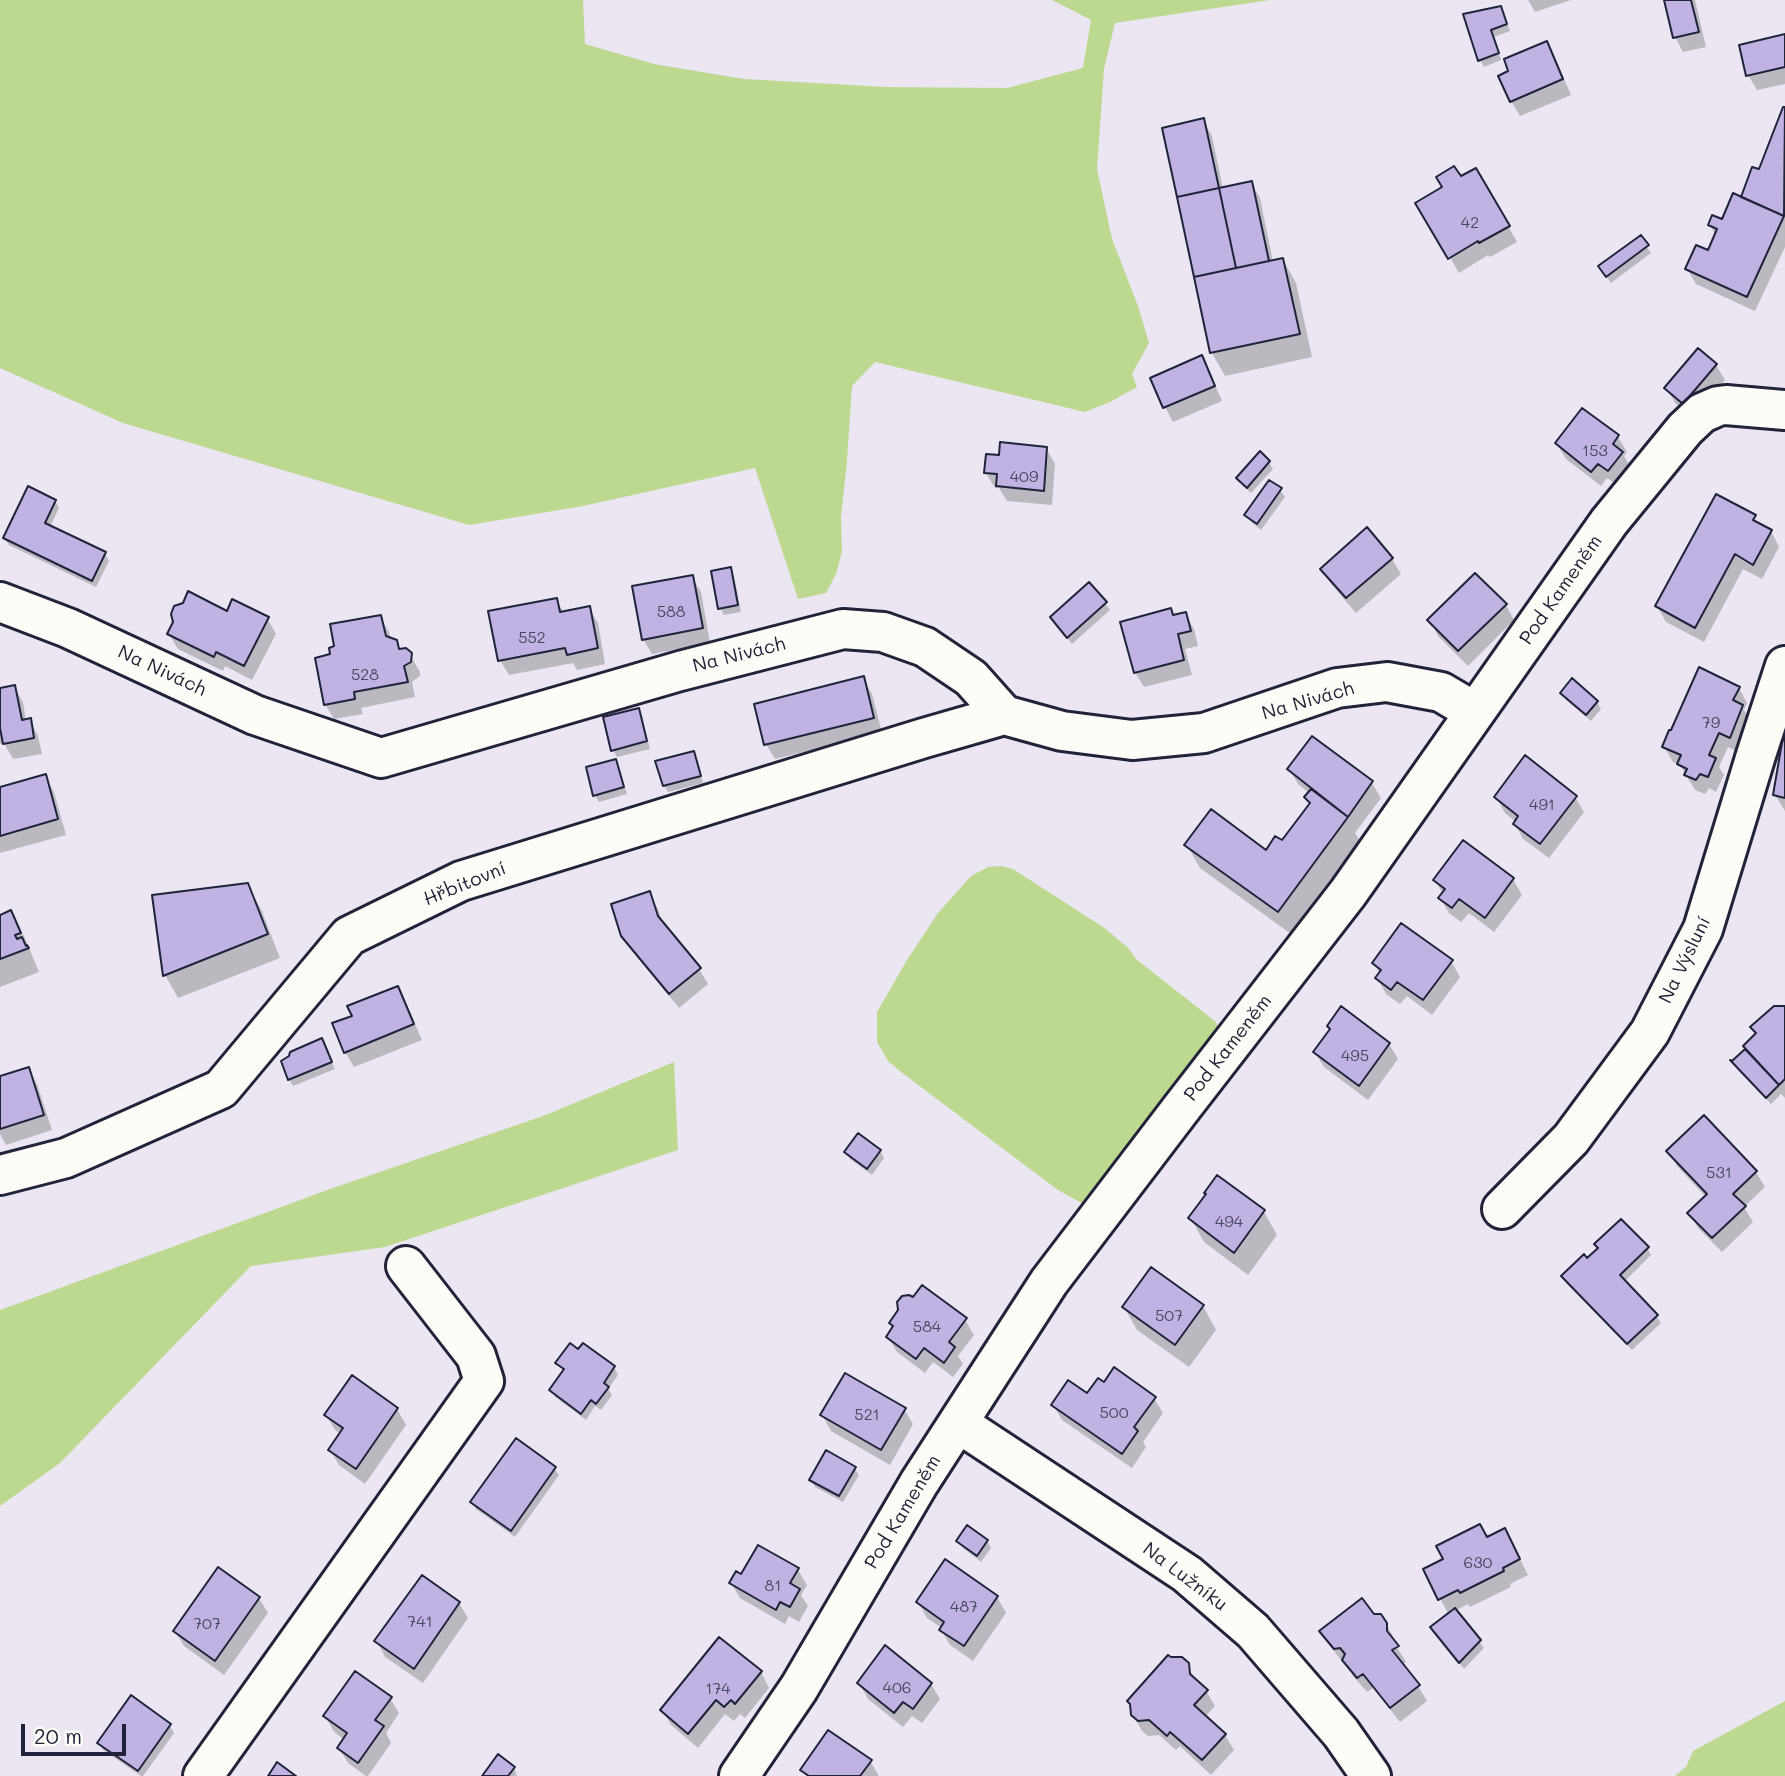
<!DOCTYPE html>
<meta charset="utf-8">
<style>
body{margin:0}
#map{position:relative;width:1785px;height:1776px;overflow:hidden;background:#ebe6f1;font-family:Mali,sans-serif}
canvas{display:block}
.scale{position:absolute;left:21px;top:1724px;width:105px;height:32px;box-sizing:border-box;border:4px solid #22223b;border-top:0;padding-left:9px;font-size:21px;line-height:24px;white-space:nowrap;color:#22223b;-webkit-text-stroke:5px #fdfcf7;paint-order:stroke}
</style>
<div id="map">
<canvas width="1785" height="1776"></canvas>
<div class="scale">20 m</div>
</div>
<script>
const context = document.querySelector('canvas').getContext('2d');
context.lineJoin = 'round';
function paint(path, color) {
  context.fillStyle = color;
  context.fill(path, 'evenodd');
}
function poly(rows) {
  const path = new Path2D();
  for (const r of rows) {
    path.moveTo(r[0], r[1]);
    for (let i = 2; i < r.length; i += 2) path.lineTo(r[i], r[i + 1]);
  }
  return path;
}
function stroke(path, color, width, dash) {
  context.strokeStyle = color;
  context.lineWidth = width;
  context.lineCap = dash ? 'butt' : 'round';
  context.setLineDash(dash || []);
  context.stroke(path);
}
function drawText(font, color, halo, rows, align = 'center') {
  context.font = font + ' Mali,sans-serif';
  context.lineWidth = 7;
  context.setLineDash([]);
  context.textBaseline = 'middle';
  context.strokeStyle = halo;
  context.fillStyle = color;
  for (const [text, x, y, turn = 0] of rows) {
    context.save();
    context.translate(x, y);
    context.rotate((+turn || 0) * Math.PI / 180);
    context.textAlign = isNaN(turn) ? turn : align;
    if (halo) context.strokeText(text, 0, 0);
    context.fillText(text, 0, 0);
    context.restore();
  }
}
paint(poly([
 [0,0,583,0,585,44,654,64,744,79,886,87,1007,88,1083,68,1091,20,1052,0,1270,0,1115,23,1104,69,1097,169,1112,239,1138,306,1149,343,1132,374,1137,387,1110,402,1085,412,875,362,852,386,847,461,841,516,842,552,836,574,826,593,798,599,755,468,583,506,469,525,123,423,0,368],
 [1001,866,1013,869,1106,929,1128,948,1136,959,1216,1022,1219,1031,1085,1205,1058,1190,901,1072,888,1061,877,1042,877,1012,907,960,938,913,971,876,988,867],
 [674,1062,678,1150,385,1247,251,1266,60,1463,0,1506,0,1310,333,1188,543,1116],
 [1785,1701,1785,1776,1675,1776,1686,1767,1693,1751]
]), '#bdd990');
paint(poly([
 [1528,0,1571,0,1535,12],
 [1666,0,1695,0,1706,47,1683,52,1675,37],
 [1466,15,1504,15,1510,31,1494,37,1501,60,1484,67,1480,60],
 [1785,36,1785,84,1757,90,1748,75],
 [1546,43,1555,58,1571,95,1520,116,1511,101],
 [1785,109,1785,247,1755,311,1696,284,1687,269,1709,252,1716,236,1710,225,1723,221,1760,172],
 [1203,120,1212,136,1223,189,1251,183,1260,198,1273,262,1283,260,1296,283,1312,357,1225,376,1212,353,1164,129],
 [1476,170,1517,242,1490,257,1488,255,1459,273,1418,203],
 [1640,238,1651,253,1611,283,1604,273],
 [1201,358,1210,373,1222,401,1173,422,1165,407],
 [1716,365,1725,380,1693,418,1675,403,1667,388],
 [1618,437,1627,452,1624,456,1631,468,1617,485,1607,478,1601,486,1566,459,1557,444],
 [1046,448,1055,464,1052,505,1007,501,999,488,995,488,986,473,1000,457],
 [1269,462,1273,469,1251,493,1242,485,1238,478],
 [1280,490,1285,497,1261,530,1251,522,1247,515],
 [55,501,59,508,50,527,105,554,109,561,96,587,9,545,4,538],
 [1754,517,1759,526,1771,531,1779,547,1762,579,1743,569,1704,642,1666,622,1657,606],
 [1367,529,1392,559,1401,574,1356,613,1331,584,1322,569],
 [730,569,734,576,741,612,724,615,720,608],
 [692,577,701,592,710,643,652,654,643,639],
 [1089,584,1110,610,1072,644,1052,618],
 [556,600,564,613,589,608,598,623,605,664,577,670,573,663,509,675,500,660],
 [1506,605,1514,620,1468,666,1438,636,1430,620],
 [227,613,267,618,276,634,252,680,225,666,223,671,178,649,169,634],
 [1185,614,1194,629,1198,646,1185,649,1192,675,1144,687,1135,672,1174,617],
 [380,617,389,632,391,640,396,642,400,650,408,651,420,672,420,676,412,682,415,697,361,708,363,714,334,719,325,704,332,656],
 [863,678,872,694,882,733,775,759,766,744],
 [14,687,23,702,26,721,30,720,38,736,42,754,13,759,4,743,0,744,0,689],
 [1739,688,1747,703,1744,710,1750,721,1739,752,1728,747,1719,767,1724,775,1716,792,1709,788,1705,794,1695,790,1680,765,1673,762,1664,747],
 [1562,693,1597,702,1601,709,1591,721,1566,700],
 [638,710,642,717,650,749,617,757,613,750],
 [1785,735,1785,811,1775,795],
 [693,753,697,760,703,783,668,792,664,785],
 [615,761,619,769,627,794,599,802,595,795],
 [1289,769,1372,783,1381,798,1355,833,1360,841,1291,934,1200,868,1187,845,1267,852,1283,842,1311,805,1306,797,1310,794,1298,784],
 [45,776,54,792,66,835,0,853,0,789],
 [1496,797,1575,797,1584,812,1549,858,1523,839,1515,824,1516,822,1505,813],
 [1513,879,1522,895,1494,932,1469,913,1461,922,1449,913,1440,898,1443,894,1435,880],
 [247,885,261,909,280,958,178,998,165,975,154,897],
 [649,894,658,909,663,925,699,969,708,984,679,1008,633,952,623,935],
 [10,913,24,936,39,972,0,987,0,917],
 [1451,961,1460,977,1432,1015,1407,996,1400,1004,1386,994,1377,978,1380,974,1374,963],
 [397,988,406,1003,422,1040,354,1067,345,1052,354,1017],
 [1785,1008,1785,1098,1781,1094,1771,1104,1737,1069,1733,1062,1747,1049,1757,1035,1752,1028],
 [1389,1044,1398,1059,1368,1100,1324,1067,1315,1052],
 [325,1048,335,1069,293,1086,289,1079],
 [28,1069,37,1084,52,1130,6,1145,0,1134,0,1077],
 [880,1151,884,1158,872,1175,850,1159,846,1152],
 [1668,1151,1756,1172,1765,1187,1744,1207,1753,1222,1722,1252,1698,1228,1690,1213,1706,1197,1677,1166],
 [1218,1177,1264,1212,1277,1235,1248,1275,1204,1242,1191,1219],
 [1647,1248,1651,1255,1624,1282,1656,1316,1661,1323,1632,1350,1567,1284,1563,1277,1587,1261],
 [1151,1269,1203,1306,1216,1330,1189,1367,1137,1330,1124,1307],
 [965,1320,974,1335,958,1356,963,1364,953,1377,933,1362,925,1373,897,1352,888,1337,894,1329,891,1323],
 [557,1363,614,1367,618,1375,608,1389,612,1395,601,1410,595,1406,586,1420,555,1397,551,1390,564,1372],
 [1088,1396,1154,1398,1163,1413,1143,1442,1146,1447,1132,1468,1062,1420,1053,1405],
 [397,1409,406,1425,365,1484,339,1465,330,1450,341,1434,335,1430,326,1415],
 [904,1409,913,1424,890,1465,831,1431,822,1415],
 [554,1468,559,1475,515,1537,476,1509,472,1502],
 [854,1468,859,1475,843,1502,815,1487,811,1480],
 [1487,1539,1513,1545,1528,1575,1510,1584,1511,1587,1470,1607,1468,1604,1455,1611,1484,1648,1464,1669,1437,1634,1449,1615,1425,1570],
 [959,1541,987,1541,991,1548,981,1562,963,1548],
 [798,1570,807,1585,801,1595,808,1606,799,1622,789,1616,785,1624,740,1598,731,1583,741,1576],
 [997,1597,1006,1613,973,1661,950,1645,941,1630,942,1628,927,1618,918,1602],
 [259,1598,268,1613,224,1675,184,1646,175,1631],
 [459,1603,468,1618,423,1683,385,1657,377,1641],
 [1386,1624,1395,1640,1395,1644,1406,1662,1402,1665,1418,1686,1427,1701,1400,1722,1373,1688,1367,1692,1353,1676,1346,1663,1344,1664,1330,1646,1322,1631],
 [1187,1664,1197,1683,1206,1691,1215,1706,1205,1717,1225,1735,1234,1750,1211,1775,1180,1746,1176,1750,1159,1735,1148,1736,1142,1731,1133,1715],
 [761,1672,769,1688,745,1718,740,1714,734,1721,725,1714,698,1748,671,1725,662,1710],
 [859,1683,931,1684,940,1699,922,1723,912,1716,903,1727,868,1699],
 [390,1698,399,1713,386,1733,391,1743,368,1776,366,1776,348,1763,339,1748,345,1740,334,1732,325,1716],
 [170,1726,174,1733,143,1776,141,1776,103,1750,99,1743],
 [870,1761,879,1776,806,1776,802,1770],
 [514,1768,517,1776,485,1776]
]), '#0003');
const building = poly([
 [1664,0,1691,0,1699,32,1673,38,1664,0],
 [1501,6,1507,24,1491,30,1499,53,1478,61,1463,14,1501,6],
 [1785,34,1785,67,1746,76,1739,45,1785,34],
 [1547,41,1563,79,1510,102,1498,76,1508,71,1504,59,1547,41],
 [1783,107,1785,107,1784,216,1741,197,1752,167,1759,169,1783,107],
 [1204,118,1219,188,1177,197,1162,128,1204,118],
 [1454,166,1461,176,1476,168,1510,226,1479,243,1478,241,1448,259,1415,203,1442,187,1436,177,1454,166],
 [1252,181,1269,261,1236,268,1219,188,1252,181],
 [1219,188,1236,268,1194,277,1177,197,1219,188],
 [1733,193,1784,216,1747,297,1685,269,1696,245,1708,250,1717,229,1708,225,1712,215,1722,219,1733,193],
 [1641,235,1649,245,1606,277,1598,266,1641,235],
 [1283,258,1300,334,1210,353,1194,277,1283,258],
 [1698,348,1717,364,1683,404,1664,388,1698,348],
 [1202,355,1215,386,1163,408,1150,378,1202,355],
 [1582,408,1619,435,1613,444,1623,452,1608,471,1598,464,1591,472,1555,443,1582,408],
 [1000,442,1047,447,1044,491,996,486,997,474,984,473,986,454,999,455,1000,442],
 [1260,451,1270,461,1247,488,1236,478,1260,451],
 [1269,480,1282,488,1257,524,1244,515,1269,480],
 [28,486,56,500,45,523,106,552,92,581,3,538,28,486],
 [1716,494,1756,515,1753,520,1772,530,1753,565,1735,554,1695,628,1655,606,1716,494],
 [1367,527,1393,558,1346,598,1320,569,1367,527],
 [731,567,738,605,718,609,711,571,731,567],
 [1475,573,1507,604,1458,651,1427,620,1475,573],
 [693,575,703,628,642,640,632,586,693,575],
 [1089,582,1107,602,1067,638,1050,617,1089,582],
 [188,591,227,611,232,599,269,617,244,666,216,652,214,657,167,634,173,622,171,614,174,606,183,603,188,591],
 [557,598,560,612,590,606,598,648,567,655,565,648,498,661,488,611,557,598],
 [1171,608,1173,615,1186,612,1191,631,1178,634,1184,660,1134,673,1120,622,1171,608],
 [381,615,386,636,397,640,399,649,406,648,412,653,411,662,404,666,408,682,354,692,355,699,324,705,315,658,330,654,329,648,334,646,330,624,381,615],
 [1699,667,1740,687,1733,700,1743,705,1730,738,1719,733,1709,755,1716,758,1708,777,1700,774,1696,780,1684,775,1687,769,1677,764,1681,755,1662,747,1669,730,1671,730,1699,667],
 [864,676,874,718,764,745,754,704,864,676],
 [1572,678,1598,701,1586,715,1560,693,1572,678],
 [15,685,22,720,31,718,34,738,3,744,0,728,0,688,15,685],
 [639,708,647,741,611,751,603,717,639,708],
 [1785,725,1785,798,1773,795,1785,725],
 [1312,736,1373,781,1348,817,1287,769,1312,736],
 [694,751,701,776,663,786,655,761,694,751],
 [1525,755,1577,796,1540,844,1513,824,1518,816,1494,797,1525,755],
 [616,759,624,787,593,796,586,767,616,759],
 [46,774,58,819,0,836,0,787,46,774],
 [1311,789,1348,817,1278,912,1184,845,1211,809,1266,850,1275,836,1282,840,1310,803,1304,797,1311,789],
 [1463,840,1514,878,1485,918,1459,899,1452,908,1438,898,1445,889,1433,880,1463,840],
 [248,883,268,934,163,976,152,895,248,883],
 [650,891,658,916,701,968,669,994,621,936,611,904,650,891],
 [11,910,21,933,15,935,17,939,22,937,26,946,27,945,29,948,0,959,0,915,11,910],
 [1401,923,1453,960,1423,1000,1397,982,1391,990,1375,978,1381,970,1372,963,1401,923],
 [398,986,414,1024,344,1053,332,1023,352,1016,347,1006,398,986],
 [1341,1006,1390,1043,1359,1086,1313,1052,1330,1029,1327,1026,1341,1006],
 [1774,1006,1785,1006,1785,1079,1779,1085,1743,1046,1756,1033,1750,1027,1774,1006],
 [322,1038,332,1062,288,1080,281,1061,289,1056,290,1052,322,1038],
 [1745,1049,1779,1085,1766,1098,1730,1060,1732,1061,1745,1049],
 [29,1067,44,1115,0,1129,0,1076,29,1067],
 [1704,1115,1757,1171,1733,1194,1746,1206,1712,1238,1687,1213,1707,1194,1666,1151,1704,1115],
 [858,1133,881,1150,867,1169,844,1152,858,1133],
 [1217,1175,1265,1210,1234,1253,1188,1218,1206,1194,1204,1193,1217,1175],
 [1621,1219,1649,1247,1620,1275,1658,1315,1627,1344,1561,1276,1584,1254,1587,1258,1598,1248,1594,1244,1621,1219],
 [1151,1267,1204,1305,1175,1345,1122,1307,1151,1267],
 [922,1285,967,1318,949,1342,955,1347,944,1363,924,1348,916,1359,886,1337,893,1326,889,1323,898,1310,897,1302,902,1296,909,1295,913,1297,922,1285],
 [570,1343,578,1349,583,1343,615,1366,604,1383,609,1387,596,1404,591,1400,581,1414,549,1390,564,1369,555,1363,570,1343],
 [1114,1367,1156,1397,1134,1427,1138,1431,1122,1454,1051,1405,1068,1380,1087,1393,1098,1378,1104,1382,1114,1367],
 [845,1373,906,1408,881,1450,820,1415,845,1373],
 [352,1375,398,1408,356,1469,328,1450,343,1428,324,1415,352,1375],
 [516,1438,556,1467,511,1531,470,1502,516,1438],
 [826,1450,856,1467,839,1496,809,1480,826,1450],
 [1480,1524,1487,1537,1505,1528,1520,1559,1503,1568,1504,1571,1460,1593,1458,1590,1438,1600,1423,1569,1443,1559,1436,1546,1480,1524],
 [967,1525,988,1540,977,1556,956,1541,967,1525],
 [758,1545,799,1568,790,1583,800,1589,790,1607,780,1602,776,1610,729,1583,736,1571,741,1574,758,1545],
 [945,1559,998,1596,964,1646,939,1630,944,1622,916,1602,945,1559],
 [218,1567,260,1597,215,1661,173,1631,218,1567],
 [422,1575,460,1602,414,1669,374,1641,422,1575],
 [1362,1598,1374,1614,1381,1614,1387,1623,1387,1631,1399,1646,1392,1650,1420,1685,1390,1708,1363,1674,1357,1678,1342,1660,1345,1654,1340,1648,1334,1649,1319,1631,1362,1598],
 [1455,1608,1481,1640,1459,1663,1430,1627,1455,1608],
 [719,1637,762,1671,735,1704,731,1700,724,1707,716,1700,688,1734,660,1710,719,1637],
 [885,1645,932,1683,913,1709,903,1702,894,1713,857,1683,885,1645],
 [1168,1655,1171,1657,1182,1657,1189,1663,1190,1674,1208,1690,1194,1705,1226,1734,1202,1760,1170,1732,1167,1736,1149,1720,1138,1721,1131,1715,1130,1704,1127,1701,1168,1655],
 [355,1671,392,1697,375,1720,384,1726,358,1763,337,1748,347,1733,323,1716,355,1671],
 [131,1695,171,1724,138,1771,97,1743,131,1695],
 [828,1730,872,1760,860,1776,809,1776,800,1770,828,1730],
 [498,1754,515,1767,508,1776,482,1776,498,1754],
 [277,1762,296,1776,268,1776,277,1762]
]);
paint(building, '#c0b2e3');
stroke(building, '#22223b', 2);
const minor = poly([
 [0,602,68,628,255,715,381,758,680,671,843,629,883,632,925,647,971,678,1004,715,1062,731,1132,740,1204,733,1337,688,1387,682,1441,692,1475,712],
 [0,1175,66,1158,221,1089,349,936,461,881,924,738,1004,715],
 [1502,1209,1571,1139,1650,1032,1703,929,1756,755,1785,666],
 [958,1423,1187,1574,1253,1631,1341,1733,1371,1776],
 [203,1776,484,1381,476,1356,406,1266],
 [739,1776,799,1688,919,1483,1049,1282,1180,1110,1348,893,1609,522,1685,429,1702,413,1718,406,1726,405,1785,410]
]);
stroke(minor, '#22223b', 44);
stroke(minor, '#fdfcf7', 38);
drawText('16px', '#4a4665', null, [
 ["42",1470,223],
 ["153",1595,451],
 ["409",1024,477],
 ["588",671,612],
 ["552",532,638],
 ["528",365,675],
 ["79",1711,723],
 ["491",1542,805],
 ["495",1355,1056],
 ["531",1719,1173],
 ["494",1229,1222],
 ["507",1169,1316],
 ["584",927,1327],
 ["500",1114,1413],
 ["521",867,1415],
 ["630",1478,1563],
 ["81",773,1586],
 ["487",964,1607],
 ["741",420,1622],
 ["707",207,1624],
 ["406",897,1688],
 ["174",718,1689]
]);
drawText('19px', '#22223b', '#fdfcf7', [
 ["Pod Kameněm",1561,590,-55],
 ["Na Nivách",739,655,-14],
 ["Na Nivách",162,671,25],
 ["Na Nivách",1308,701,-16],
 ["Hřbitovní",465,884,-22],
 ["Na Výsluní",1685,960,-64],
 ["Pod Kameněm",1228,1048,-52],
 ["Pod Kameněm",903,1512,-59],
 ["Na Lužníku",1185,1577,37]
]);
</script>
